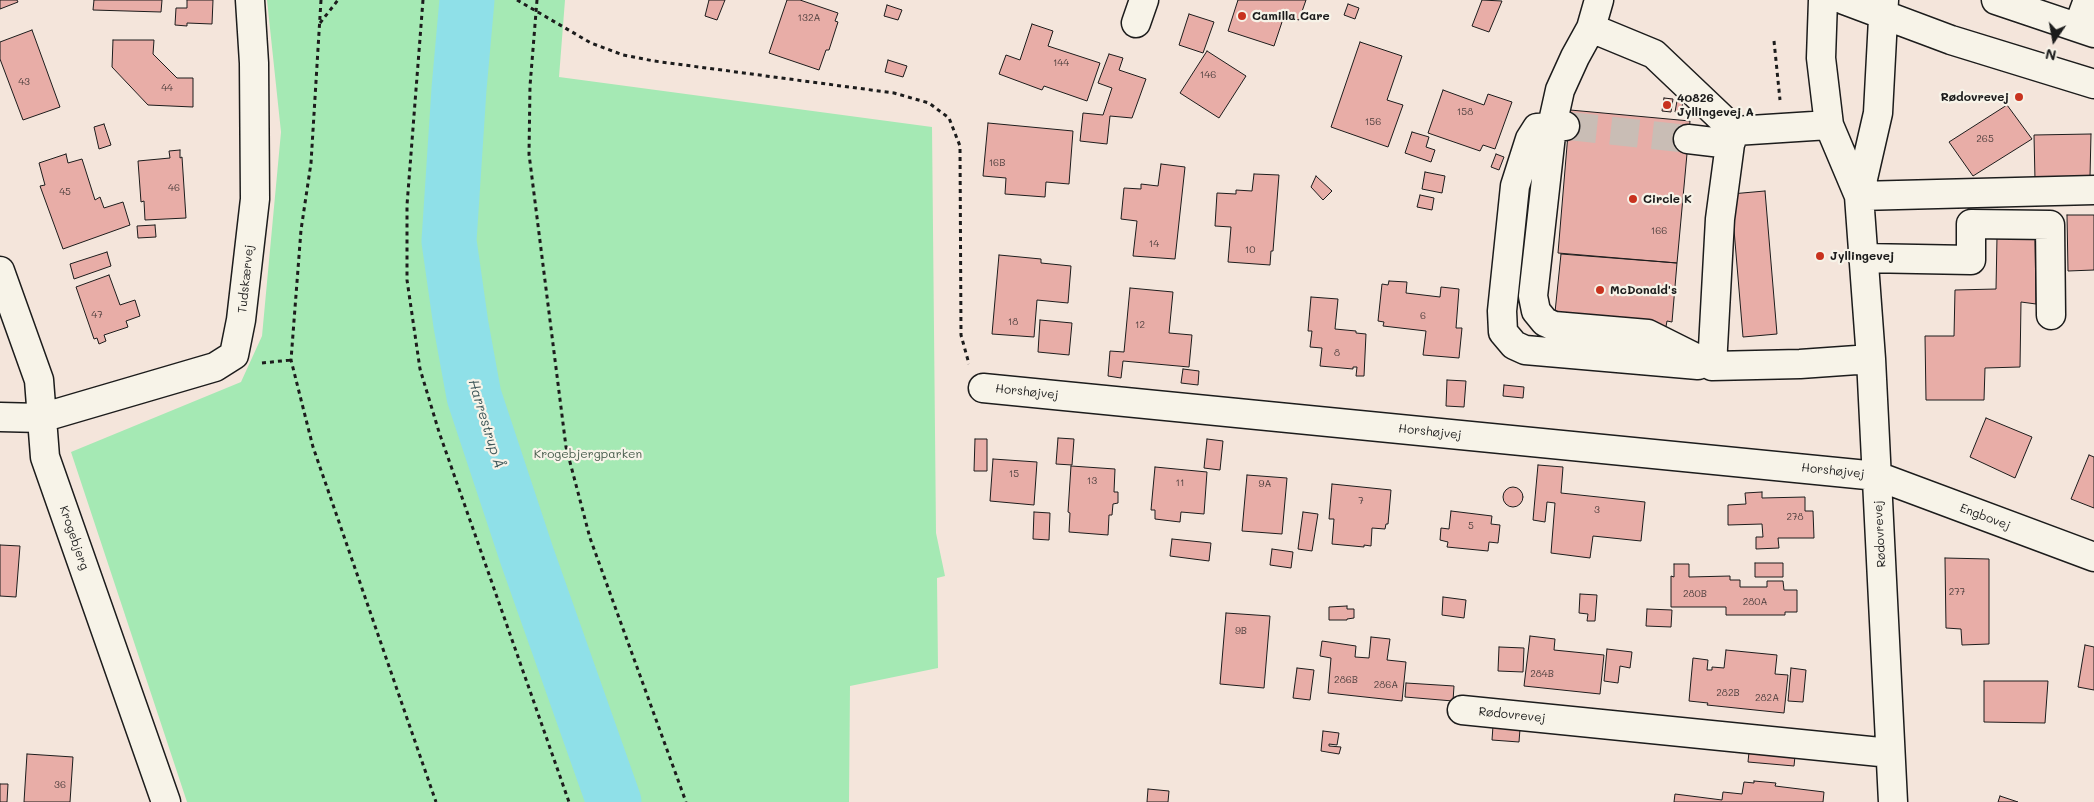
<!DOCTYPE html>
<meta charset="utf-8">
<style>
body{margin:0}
#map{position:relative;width:2094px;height:802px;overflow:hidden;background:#f4e5db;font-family:Mali,sans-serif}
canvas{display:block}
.north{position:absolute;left:2029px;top:15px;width:50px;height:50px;-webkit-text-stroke:4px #f7f3e8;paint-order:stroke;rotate:192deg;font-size:14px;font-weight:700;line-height:20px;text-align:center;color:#1c1c1c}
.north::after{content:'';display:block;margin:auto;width:18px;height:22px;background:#1c1c1c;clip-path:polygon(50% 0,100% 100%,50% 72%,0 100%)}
</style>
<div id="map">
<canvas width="2094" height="802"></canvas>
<div class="north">N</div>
</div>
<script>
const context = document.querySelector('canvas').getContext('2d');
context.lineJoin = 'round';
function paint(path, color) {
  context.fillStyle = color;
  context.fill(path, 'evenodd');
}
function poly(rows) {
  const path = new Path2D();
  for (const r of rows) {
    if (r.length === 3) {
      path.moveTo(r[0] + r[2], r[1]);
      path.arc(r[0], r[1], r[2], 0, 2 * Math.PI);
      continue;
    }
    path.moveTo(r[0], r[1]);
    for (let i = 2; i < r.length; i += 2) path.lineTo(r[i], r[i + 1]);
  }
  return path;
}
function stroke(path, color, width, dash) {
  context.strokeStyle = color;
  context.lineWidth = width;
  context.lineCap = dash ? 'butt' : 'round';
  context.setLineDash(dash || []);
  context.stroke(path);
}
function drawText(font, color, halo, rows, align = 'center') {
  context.font = font + ' Mali,sans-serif';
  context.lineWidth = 4.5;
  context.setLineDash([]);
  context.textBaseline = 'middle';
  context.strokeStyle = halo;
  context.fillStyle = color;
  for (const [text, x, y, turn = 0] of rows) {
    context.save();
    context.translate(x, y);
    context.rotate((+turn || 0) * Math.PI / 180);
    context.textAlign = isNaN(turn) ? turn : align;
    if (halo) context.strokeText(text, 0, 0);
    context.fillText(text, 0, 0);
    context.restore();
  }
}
paint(poly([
 [267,0,565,0,559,77,932,127,936,533,945,576,937,578,938,668,850,686,849,802,187,802,71,452,241,382,262,336,281,132]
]), '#a5e9b4');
stroke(poly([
 [467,0,459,89,449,241,461,325,474,396,527,556,614,802]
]), '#8fe0e8', 55);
const building = poly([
 [0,0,17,0,18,2,0,9,0,0],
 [94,0,162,0,161,12,93,10,94,0],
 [187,0,213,0,212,24,187,23,187,26,175,25,176,8,187,8,187,0],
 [709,0,725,0,717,20,705,16,709,0],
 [787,0,800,0,838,13,835,21,838,22,829,50,826,50,819,70,769,53,787,0],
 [1238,0,1306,0,1299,20,1284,16,1274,46,1228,31,1238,0],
 [1482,0,1502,1,1489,32,1472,26,1482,0],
 [1348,4,1359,8,1355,19,1344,15,1348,4],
 [887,5,902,10,898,20,884,16,887,5],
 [1189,14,1214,22,1203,53,1179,45,1189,14],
 [1032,24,1053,31,1048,46,1100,63,1087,101,1044,86,1042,90,999,74,1006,55,1020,60,1032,24],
 [32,30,60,107,23,120,0,59,0,42,32,30],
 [113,40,154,40,153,54,177,78,193,78,193,107,148,105,112,67,113,40],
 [1360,42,1402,56,1387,100,1403,105,1388,147,1331,127,1360,42],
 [1207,51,1246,76,1219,118,1180,93,1207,51],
 [1109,54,1123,58,1119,70,1146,79,1132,118,1110,116,1107,144,1080,141,1083,113,1103,115,1112,88,1098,83,1109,54],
 [888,60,907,66,903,77,885,72,888,60],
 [1443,90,1484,105,1488,94,1512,102,1495,149,1483,145,1480,151,1428,133,1443,90],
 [1664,98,1673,99,1671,112,1662,111,1664,98],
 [1677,101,1683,101,1681,113,1675,112,1677,101],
 [2007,105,2032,139,1973,176,1949,142,2007,105],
 [1570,110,1690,121,1677,263,1558,253,1570,110],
 [988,123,1073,131,1069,184,1046,182,1045,197,1005,194,1006,178,983,176,988,123],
 [104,124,111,145,99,149,94,127,104,124],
 [1412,132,1429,137,1426,147,1435,150,1431,162,1405,153,1412,132],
 [2091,134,2090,177,2035,180,2034,135,2091,134],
 [180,150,180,158,182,157,186,218,145,220,144,201,141,202,138,161,170,158,169,151,180,150],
 [66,154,68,163,82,159,95,200,100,197,104,208,123,202,130,225,63,249,40,186,45,185,39,163,66,154],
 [1496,154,1504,157,1499,170,1491,167,1496,154],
 [1161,164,1185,167,1175,259,1133,256,1137,221,1121,219,1124,188,1141,189,1141,184,1158,186,1161,164],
 [1425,172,1445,176,1442,193,1422,189,1425,172],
 [1254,174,1279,175,1273,251,1271,251,1270,265,1228,262,1231,227,1215,226,1217,193,1236,194,1236,190,1252,191,1254,174],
 [1316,176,1332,191,1323,200,1311,187,1316,176],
 [1765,191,1777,334,1743,337,1731,194,1765,191],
 [1420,195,1434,198,1432,210,1417,207,1420,195],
 [2067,215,2094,215,2094,270,2068,271,2067,215],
 [155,225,156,237,138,238,137,226,155,225],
 [2035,236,2036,304,2021,302,2020,367,1985,368,1984,400,1926,400,1925,336,1954,336,1955,290,1996,289,1997,237,2035,236],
 [107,252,111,266,74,279,70,264,107,252],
 [1561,254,1677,263,1672,322,1667,321,1665,332,1554,322,1561,254],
 [999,255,1041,259,1041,263,1071,266,1068,303,1037,300,1034,337,992,334,999,255],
 [109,275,120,305,135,300,140,316,126,321,128,327,104,335,106,341,99,344,97,338,94,339,76,287,109,275],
 [1389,281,1407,282,1406,293,1440,297,1441,287,1459,289,1456,328,1462,328,1459,358,1423,355,1426,331,1383,326,1384,322,1378,321,1382,284,1388,285,1389,281],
 [1130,288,1173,292,1169,333,1192,335,1189,367,1123,361,1121,378,1108,376,1110,351,1124,352,1130,288],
 [1311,297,1338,299,1335,329,1356,331,1356,333,1366,334,1364,376,1356,376,1357,367,1353,367,1353,369,1320,366,1322,348,1310,347,1312,331,1308,331,1311,297],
 [1040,320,1072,323,1069,355,1038,352,1040,320],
 [1183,369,1199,371,1198,385,1181,383,1183,369],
 [1447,380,1466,381,1464,407,1446,406,1447,380],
 [1504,385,1524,387,1523,398,1503,396,1504,385],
 [1986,418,2032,437,2015,478,1970,457,1986,418],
 [1058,438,1074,439,1072,465,1056,464,1058,438],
 [975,439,987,439,987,471,974,471,975,439],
 [1207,439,1223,441,1220,470,1204,468,1207,439],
 [2089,455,2094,457,2094,508,2071,499,2089,455],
 [993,459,1037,462,1034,505,990,501,993,459],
 [1538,465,1563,467,1561,493,1645,502,1641,541,1593,536,1590,558,1551,553,1555,503,1547,502,1545,522,1533,520,1538,465],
 [1071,466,1115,469,1114,492,1118,492,1118,503,1113,504,1112,515,1109,515,1108,535,1069,532,1070,513,1068,512,1071,466],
 [1155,467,1207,472,1204,514,1181,512,1180,522,1155,519,1155,510,1151,510,1155,467],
 [1247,475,1287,478,1282,534,1242,531,1247,475],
 [1332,484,1391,490,1388,524,1386,524,1385,529,1372,528,1371,546,1364,545,1364,547,1332,544,1334,519,1329,519,1332,484],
 [1513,497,10],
 [1762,492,1762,498,1805,497,1805,511,1813,511,1814,538,1778,538,1779,548,1756,549,1756,537,1763,537,1762,524,1728,525,1728,505,1746,504,1745,493,1762,492],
 [1451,511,1492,516,1491,524,1500,525,1498,543,1489,542,1488,551,1447,547,1448,542,1440,540,1441,528,1449,529,1451,511],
 [1034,512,1050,513,1049,540,1033,539,1034,512],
 [1303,512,1318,514,1312,551,1298,549,1303,512],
 [1172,539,1211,543,1209,561,1170,556,1172,539],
 [0,545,20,546,16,597,0,596,0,545],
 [1272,549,1293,552,1291,568,1270,565,1272,549],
 [1945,558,1989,559,1989,644,1962,645,1961,629,1946,628,1945,558],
 [1755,563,1783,563,1783,577,1755,577,1755,563],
 [1674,564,1689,564,1689,577,1730,576,1730,580,1740,580,1740,587,1767,587,1767,581,1783,581,1784,590,1797,590,1797,612,1785,612,1785,615,1726,615,1726,607,1671,607,1671,576,1674,577,1674,564],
 [1580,594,1597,595,1595,621,1587,621,1588,614,1579,613,1580,594],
 [1443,597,1466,600,1464,618,1442,615,1443,597],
 [1347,606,1347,609,1354,609,1354,618,1347,619,1347,620,1329,620,1329,607,1347,606],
 [1647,609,1672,610,1671,627,1646,626,1647,609],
 [1226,613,1270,616,1264,688,1220,684,1226,613],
 [1530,636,1555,639,1554,650,1604,655,1600,694,1524,686,1530,636],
 [1371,637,1390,639,1387,660,1406,662,1402,701,1328,693,1331,658,1320,656,1322,641,1356,646,1355,657,1369,658,1371,637],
 [2085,645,2094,647,2094,690,2078,687,2085,645],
 [1499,647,1524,648,1523,672,1498,671,1499,647],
 [1607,649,1632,652,1630,668,1620,666,1618,683,1604,681,1607,649],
 [1726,650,1777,655,1775,674,1788,675,1784,713,1707,705,1708,703,1689,701,1693,658,1708,660,1707,670,1712,670,1712,667,1724,668,1726,650],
 [1297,668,1314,670,1310,700,1293,698,1297,668],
 [1791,668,1806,670,1803,702,1788,701,1791,668],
 [1984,681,2048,681,2045,723,1984,722,1984,681],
 [1406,683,1454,686,1453,701,1405,697,1406,683],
 [1493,726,1520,729,1519,742,1492,740,1493,726],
 [1323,731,1339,733,1337,745,1329,744,1329,746,1341,747,1339,754,1321,751,1323,731],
 [1749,752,1795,756,1794,766,1748,762,1749,752],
 [27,754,73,757,70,802,24,802,27,754],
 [1754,781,1776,783,1775,786,1824,792,1823,802,1674,802,1675,794,1722,800,1723,792,1742,794,1744,782,1754,783,1754,781],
 [0,784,8,784,7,802,0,802,0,784],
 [1148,789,1169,791,1168,802,1147,802,1148,789],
 [2000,796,2018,802,1998,802,2000,796]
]);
paint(building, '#e8ada7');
stroke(building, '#1c1c1c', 1);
stroke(poly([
 [1569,126,1688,139]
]), '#c9bdb5', 28, [28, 14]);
const minor = poly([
 [1599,0,1591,28,1654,54,1735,131,1829,125],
 [1823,0,1821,58,1829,125,1859,196],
 [1844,0,1951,40,2094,84],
 [1884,0,1878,113,1859,196,1871,359,1893,802],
 [1996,0,2094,33],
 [1136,23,1144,0],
 [2078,27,2088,0],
 [1591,28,1575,57,1560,90,1552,126,1533,296,1536,311,1545,322,1554,326,1648,334,1712,366],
 [1565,126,1537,128,1530,139,1515,186,1502,311,1503,332,1514,345,1525,350,1698,365],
 [1735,131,1730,144,1720,219,1712,366,1800,364,1871,359],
 [1688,139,1730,144],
 [1859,196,2094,190],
 [1863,258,1971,260,1971,224,2050,225,2051,315],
 [0,271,39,380,45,457,166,802],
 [983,388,1877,476,2094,557],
 [0,417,41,418,215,367,234,355,241,320,255,199,254,63,250,0],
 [1462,710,1890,753]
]);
stroke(minor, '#1c1c1c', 31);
stroke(poly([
 [321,0,311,163,301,230,291,360,313,447,436,802],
 [423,0,407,205,407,280,420,369,439,432,569,802],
 [517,0,591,43,623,55,654,61,894,93,929,103,949,118,960,146,961,335,969,364],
 [537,0,530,86,529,154,566,447,590,538,686,802],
 [320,23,338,0],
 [1774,41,1780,100],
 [262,363,291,360]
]), '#1c1c1c', 3, [4, 4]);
stroke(minor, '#f7f3e8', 28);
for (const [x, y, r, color] of [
 [1242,16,5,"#c8321e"],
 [2019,97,5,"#c8321e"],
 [1667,105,5,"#c8321e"],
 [1633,199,5,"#c8321e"],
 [1820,256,5,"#c8321e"],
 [1600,290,5,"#c8321e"]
]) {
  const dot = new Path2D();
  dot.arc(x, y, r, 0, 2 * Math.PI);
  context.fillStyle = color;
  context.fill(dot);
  stroke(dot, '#f7f3e8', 2);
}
drawText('10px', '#4f403f', null, [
 ["132A",809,18],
 ["144",1061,63],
 ["146",1208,75],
 ["43",24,82],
 ["44",167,88],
 ["158",1465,112],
 ["156",1373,122],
 ["265",1985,139],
 ["16B",997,163],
 ["46",174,188],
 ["45",65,192],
 ["166",1659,231],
 ["14",1154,244],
 ["10",1250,250],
 ["47",97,315],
 ["6",1423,316],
 ["18",1013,322],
 ["12",1140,325],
 ["8",1337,353],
 ["15",1014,474],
 ["13",1092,481],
 ["11",1180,483],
 ["9A",1265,484],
 ["7",1361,501],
 ["3",1597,510],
 ["278",1795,517],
 ["5",1471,526],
 ["277",1957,592],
 ["280B",1695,594],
 ["280A",1755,602],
 ["9B",1241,631],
 ["284B",1542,674],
 ["286B",1346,680],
 ["286A",1386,685],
 ["282B",1728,693],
 ["282A",1767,698],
 ["36",60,785]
]);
drawText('bold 12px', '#1c1c1c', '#f7f3e8', [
 ["Camilla Care",1252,16],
 ["Rødovrevej",2009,97,"right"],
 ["40826",1677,98],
 ["Jyllingevej A",1677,112],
 ["Circle K",1643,199],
 ["Jyllingevej",1830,256],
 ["McDonald's",1610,290]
], 'left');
drawText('12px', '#1c1c1c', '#f7f3e8', [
 ["Tudskærvej",246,279,-84],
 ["Horshøjvej",1027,392,6],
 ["Horshøjvej",1430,432,6],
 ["Horshøjvej",1833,471,6],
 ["Engbovej",1985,517,21],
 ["Rødovrevej",1880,534,-93],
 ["Krogebjerg",74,538,71],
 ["Rødovrevej",1512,715,6]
]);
drawText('12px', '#455a4a', '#f7f3e8', [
 ["Krogebjergparken",588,454]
]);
drawText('italic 14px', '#3e5759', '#f7f3e8', [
 ["Harrestrup Å",486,424,73]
]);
</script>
